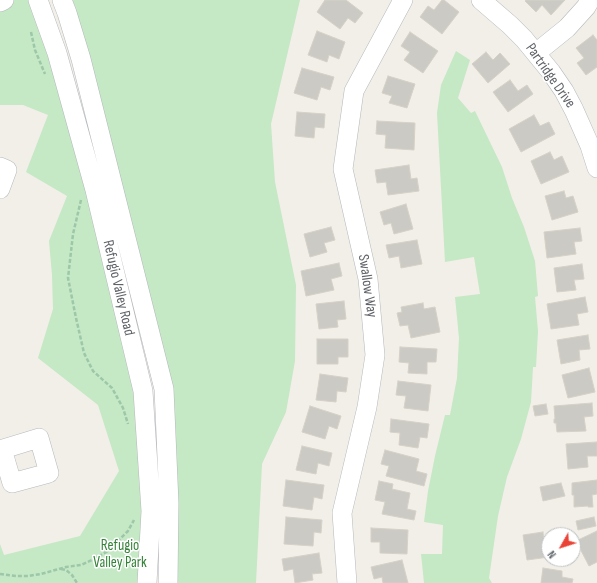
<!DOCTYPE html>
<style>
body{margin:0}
#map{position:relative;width:597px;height:583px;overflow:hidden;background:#f1efe8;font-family:"Sofia Sans Condensed",sans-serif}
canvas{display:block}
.north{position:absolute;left:541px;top:527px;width:40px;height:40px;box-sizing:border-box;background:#fff;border:1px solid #bfc1c3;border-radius:50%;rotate:231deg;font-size:11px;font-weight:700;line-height:16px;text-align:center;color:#5f6368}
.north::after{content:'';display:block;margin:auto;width:14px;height:18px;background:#ea4335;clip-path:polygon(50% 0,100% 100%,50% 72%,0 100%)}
</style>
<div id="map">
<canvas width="597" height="583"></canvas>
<div class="north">N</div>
</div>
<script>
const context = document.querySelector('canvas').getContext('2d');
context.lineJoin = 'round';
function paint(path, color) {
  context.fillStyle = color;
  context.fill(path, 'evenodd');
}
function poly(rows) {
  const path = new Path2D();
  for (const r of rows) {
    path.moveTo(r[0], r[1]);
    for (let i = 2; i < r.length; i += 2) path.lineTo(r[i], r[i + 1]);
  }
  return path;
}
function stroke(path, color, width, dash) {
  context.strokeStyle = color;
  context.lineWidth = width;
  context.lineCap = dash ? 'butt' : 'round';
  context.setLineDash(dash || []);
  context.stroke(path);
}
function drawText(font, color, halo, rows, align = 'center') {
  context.font = font + ' "Sofia Sans Condensed",sans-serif';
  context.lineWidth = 3;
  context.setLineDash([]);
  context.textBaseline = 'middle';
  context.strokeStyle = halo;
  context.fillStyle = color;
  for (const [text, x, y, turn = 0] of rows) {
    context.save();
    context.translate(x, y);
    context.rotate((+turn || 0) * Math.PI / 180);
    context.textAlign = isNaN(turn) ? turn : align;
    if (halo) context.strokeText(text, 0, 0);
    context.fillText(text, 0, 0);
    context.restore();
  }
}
paint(poly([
 [4,0,38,0,143,391,147,583,0,583,0,544,4,555,80,536,119,471,98,405,38,358,53,309,52,275,49,241,67,196,26,172,48,115,23,105,0,105,0,2],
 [62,0,300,0,271,124,275,182,296,285,295,361,286,412,262,464,256,583,168,583,164,389],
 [456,51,470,60,458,98,471,113,475,111,502,167,512,198,524,227,535,261,538,296,535,297,538,331,536,367,533,367,531,402,521,439,507,477,498,516,489,578,492,583,424,583,421,554,442,554,443,525,424,522,428,491,435,456,445,415,450,415,457,378,459,338,455,297,480,294,474,257,445,262,437,113,441,85]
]), '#c5e8c5');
const building = poly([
 [325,0,346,0,363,13,355,23,348,18,340,29,317,12,325,0],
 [442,0,444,0,459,12,442,34,420,17,428,6,434,10,442,0],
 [526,0,565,0,551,15,542,5,536,12,525,1,526,0],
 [317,31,345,42,339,59,329,55,327,62,308,55,317,31],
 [410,32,438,51,423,73,404,60,410,52,401,46,410,32],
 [593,35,597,40,597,67,586,75,577,63,584,58,576,48,593,35],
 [486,52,493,60,500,53,510,64,488,83,472,64,486,52],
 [302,68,334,77,330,90,321,87,317,100,294,93,302,68],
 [388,76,415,84,407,108,389,103,392,96,382,93,388,76],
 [510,80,518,91,527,85,533,94,508,112,493,92,510,80],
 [297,112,325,114,324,128,315,127,314,138,295,136,297,112],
 [534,115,540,126,549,122,555,134,521,152,509,129,534,115],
 [377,121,415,123,414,150,385,148,386,135,376,134,377,121],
 [550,152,554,160,562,156,569,172,541,184,531,161,550,152],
 [409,165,411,179,417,178,419,191,388,195,386,182,377,183,375,170,409,165],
 [564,191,566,198,573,196,578,212,552,220,545,196,564,191],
 [406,204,413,229,394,234,391,223,384,225,380,212,406,204],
 [331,227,335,240,324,243,327,252,310,257,304,234,331,227],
 [580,228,582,241,574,242,576,254,547,258,544,232,580,228],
 [417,240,422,264,401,268,399,256,389,258,386,245,417,240],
 [339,263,342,276,331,279,334,290,306,296,301,271,339,263],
 [582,264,584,279,574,280,576,290,557,292,554,268,582,264],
 [585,297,588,312,577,314,579,325,551,329,547,304,585,297],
 [344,301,346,319,337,320,338,327,319,329,316,304,344,301],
 [423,303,424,309,435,307,440,332,411,338,408,325,400,326,397,313,402,312,401,307,423,303],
 [588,335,590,349,579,350,580,360,561,364,557,340,588,335],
 [317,339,348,339,348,357,338,357,338,364,317,364,317,339],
 [400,347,437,349,436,362,427,362,427,374,408,373,409,363,399,362,400,347],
 [589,368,595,392,568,398,562,375,589,368],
 [320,374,348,378,346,392,337,391,336,402,316,400,320,374],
 [398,381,431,385,428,411,404,408,406,396,396,395,398,381],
 [592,403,593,416,584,417,586,431,557,432,556,423,554,423,554,419,555,419,554,406,592,403],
 [546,404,548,414,535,416,533,406,546,404],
 [310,406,341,416,337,429,329,426,325,439,302,432,310,406],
 [391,419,429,424,427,438,420,437,418,448,399,445,400,433,390,432,391,419],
 [597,442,597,456,587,456,588,467,568,469,566,444,597,442],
 [302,446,332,453,329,466,318,463,316,474,296,470,302,446],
 [385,450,419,459,416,471,427,474,424,486,386,476,389,466,381,464,385,450],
 [286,480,324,485,322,499,314,497,312,510,283,506,286,480],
 [597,480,597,494,592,495,593,507,588,507,588,506,574,507,574,495,572,495,572,483,597,480],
 [379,481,393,484,392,489,410,493,407,509,416,511,414,520,382,514,385,502,375,500,379,481],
 [561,483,565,496,543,501,540,487,561,483],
 [286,517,322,520,321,533,314,532,313,546,284,544,286,517],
 [594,517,596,526,578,530,576,521,594,517],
 [371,528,408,530,407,554,380,553,380,542,371,542,371,528],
 [597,531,597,562,589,566,576,541,597,531],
 [543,532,544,542,549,541,549,557,527,560,523,535,543,532],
 [319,553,322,573,312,574,313,580,295,583,293,569,284,571,282,559,319,553],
 [402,560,408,583,383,583,382,577,374,579,371,567,402,560],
 [543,568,562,571,562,577,573,579,572,583,541,583,543,568]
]);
paint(building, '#cccac5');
stroke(building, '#d6d1c6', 1);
const minor = poly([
 [38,0,57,53,95,190,143,391,151,511,147,583],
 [62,0,67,13,81,59,164,389,169,503,168,583],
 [481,0,510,25,524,39,551,72,564,91,574,110,590,146,597,168],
 [0,2,4,0],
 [536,53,567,28,586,7,590,0],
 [0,167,7,170,0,189],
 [0,450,39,438,49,473,12,483,2,449],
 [347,583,342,513,367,407,375,355,368,279,343,169,354,91,403,0]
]);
stroke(minor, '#b5b8bc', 20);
stroke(poly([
 [31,32,35,50,45,74],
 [81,200,73,234,68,278,76,318,84,353,93,371,112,388,123,408,128,424],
 [61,569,66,570,72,575,77,583],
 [0,574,16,576,28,576,41,574,66,567,81,565,94,559,108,551,128,531,134,520]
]), '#9cc7a9', 2.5, [4, 2]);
stroke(minor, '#fff', 19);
drawText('15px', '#5f6368', '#fff', [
 ["Partridge Drive",550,76,55],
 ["Swallow Way",367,286,82],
 ["Refugio Valley Road",118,288,77]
]);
drawText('15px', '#348238', '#fff', [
 ["Refugio",120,546],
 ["Valley Park",120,563]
]);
</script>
